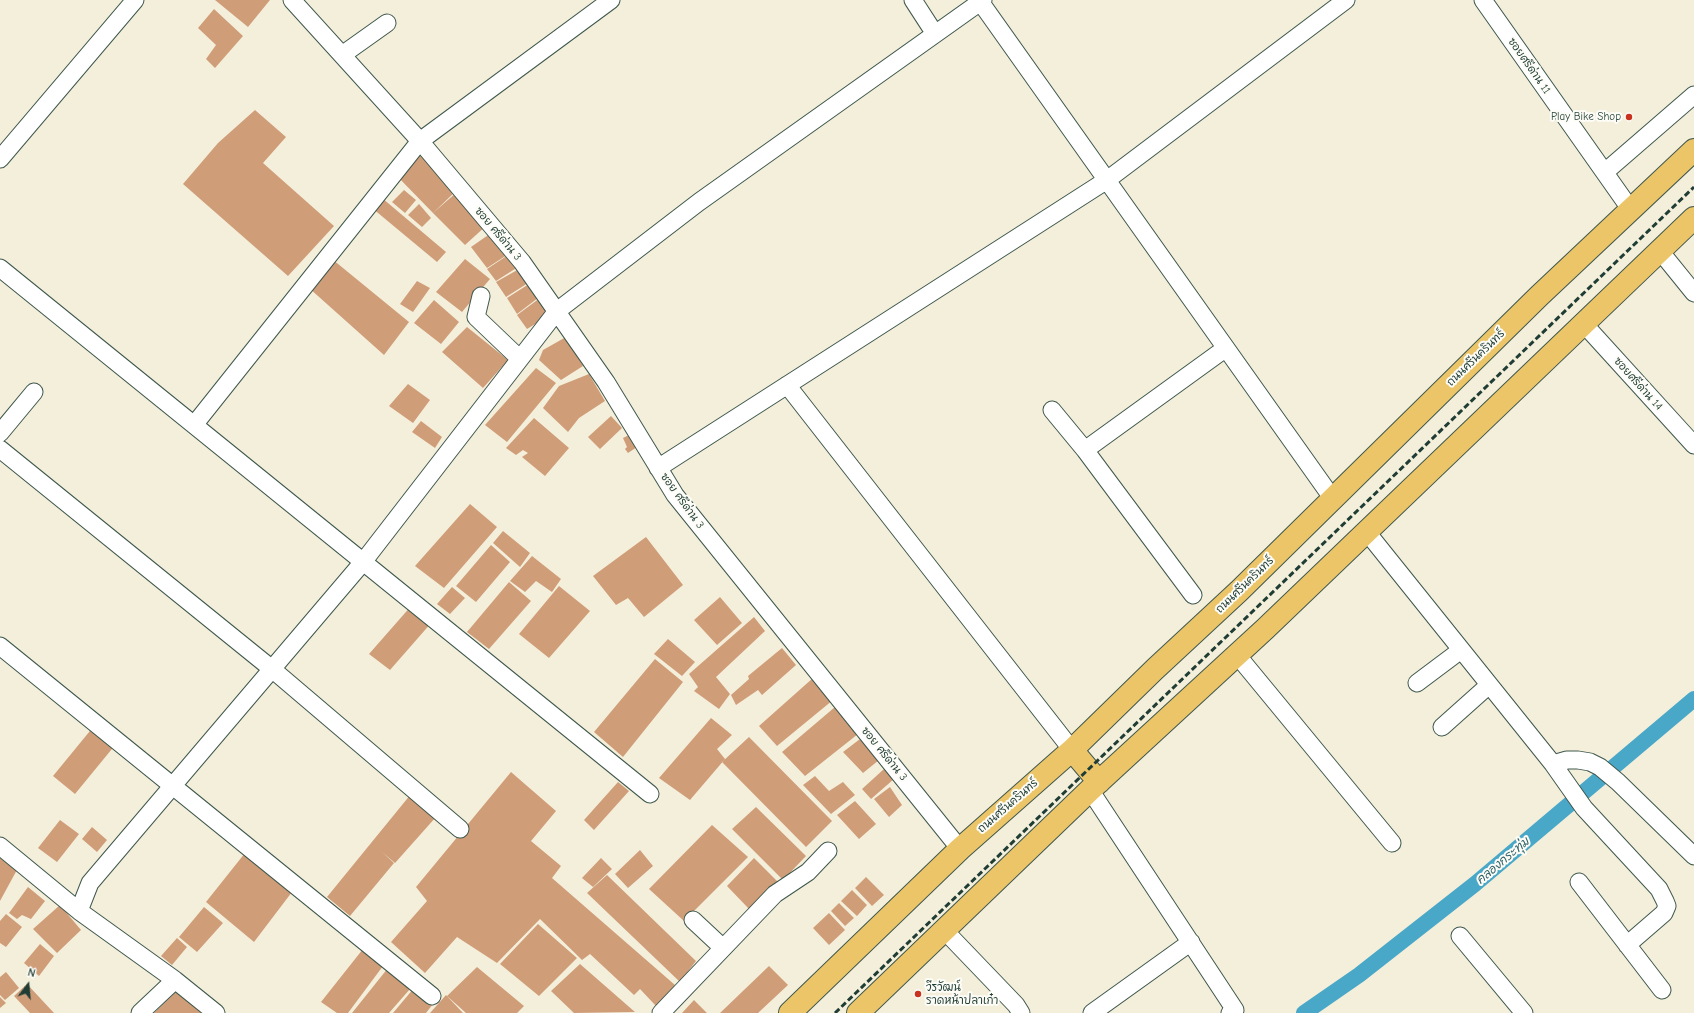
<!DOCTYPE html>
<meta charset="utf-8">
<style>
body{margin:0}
#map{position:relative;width:1694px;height:1013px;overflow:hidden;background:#f4efdb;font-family:"Comic Neue",sans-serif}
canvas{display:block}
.north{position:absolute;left:8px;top:965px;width:40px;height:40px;-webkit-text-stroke:3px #fdfcf7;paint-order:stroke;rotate:16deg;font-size:11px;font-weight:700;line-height:16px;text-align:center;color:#1f3d34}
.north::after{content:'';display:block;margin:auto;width:14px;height:18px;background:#1f3d34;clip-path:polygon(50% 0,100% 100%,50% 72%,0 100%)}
</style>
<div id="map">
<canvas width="1694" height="1013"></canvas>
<div class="north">N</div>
</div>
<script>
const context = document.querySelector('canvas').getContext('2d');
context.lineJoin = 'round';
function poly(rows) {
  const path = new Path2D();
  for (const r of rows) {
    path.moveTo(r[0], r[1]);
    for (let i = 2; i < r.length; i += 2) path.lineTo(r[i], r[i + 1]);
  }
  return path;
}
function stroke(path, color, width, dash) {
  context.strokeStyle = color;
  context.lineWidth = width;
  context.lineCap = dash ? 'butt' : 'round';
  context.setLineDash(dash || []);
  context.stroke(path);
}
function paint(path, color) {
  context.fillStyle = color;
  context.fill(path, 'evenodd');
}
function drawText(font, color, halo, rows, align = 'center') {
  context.font = font + ' "Comic Neue","Playpen Sans Thai",sans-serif';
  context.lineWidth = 4;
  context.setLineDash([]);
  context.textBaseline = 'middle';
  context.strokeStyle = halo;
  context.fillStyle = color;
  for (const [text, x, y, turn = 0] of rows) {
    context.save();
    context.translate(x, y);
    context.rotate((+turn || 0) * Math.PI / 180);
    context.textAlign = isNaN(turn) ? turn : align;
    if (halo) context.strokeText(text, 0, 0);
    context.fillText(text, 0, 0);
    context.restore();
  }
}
stroke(poly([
 [1304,1013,1359,975,1475,884,1694,699]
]), '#49a7c8', 16);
paint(poly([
 [215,0,270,0,248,27],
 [214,9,243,36,215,68,206,59,216,45,198,28],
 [255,110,286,137,263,163,334,226,288,276,183,184,218,143],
 [419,153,456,191,433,213,396,175],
 [404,190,416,200,405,213,392,202],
 [457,192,487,225,465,245,433,213],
 [382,198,446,252,437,262,372,208],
 [419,204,431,218,422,227,408,215],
 [494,231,510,253,487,268,471,247],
 [508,255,518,267,496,281,487,269],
 [332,259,409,322,384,355,309,288],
 [465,259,490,279,462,312,436,292],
 [519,269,528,283,506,297,496,282],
 [417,281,430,288,413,312,400,304],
 [529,284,538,298,517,314,507,298],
 [540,298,550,315,527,329,517,315],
 [434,300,459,322,441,344,414,323],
 [467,327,508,360,483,388,442,352],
 [566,337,583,366,561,380,539,360,543,350],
 [536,368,556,383,507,442,485,425],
 [589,374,605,401,579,418,568,432,543,408,559,386],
 [408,384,430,400,413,423,389,406],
 [611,416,622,428,600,449,588,437],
 [534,418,569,448,545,476,522,457,528,453,523,450,516,455,506,448],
 [421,421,442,437,435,448,412,432],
 [631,434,637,447,628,453,625,449,627,447,623,438],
 [470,504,497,527,444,588,415,566],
 [503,531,530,553,520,567,493,543],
 [646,537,683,585,644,617,628,598,616,605,593,576],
 [491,545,510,562,476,602,456,586],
 [532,556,561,579,552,592,536,581,525,592,510,581],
 [509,582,531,601,489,649,467,632],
 [559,586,590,611,549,658,519,634],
 [452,587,465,598,450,614,437,604],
 [720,597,742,623,717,645,694,620],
 [412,605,432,622,390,670,369,654],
 [754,617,765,631,716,677,730,694,719,709,694,691,698,687,689,674],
 [668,639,695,662,682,676,654,654],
 [782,648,796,665,762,695,758,690,736,705,731,695,749,679,748,676],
 [655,659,683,682,623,757,594,732],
 [813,678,833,700,777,746,759,726],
 [835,707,858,734,805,776,782,752],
 [711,718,732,735,717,749,725,759,690,800,659,778],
 [94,726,116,744,75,794,53,776],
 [749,737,832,821,806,847,722,762],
 [860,739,879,760,863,773,843,752],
 [884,769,894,779,871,799,862,789],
 [511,772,556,811,531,841,561,866,552,878,675,985,656,1006,640,989,634,995,590,954,582,960,540,919,497,963,457,937,425,973,391,942,427,901,416,887],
 [815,776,829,791,843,782,855,795,831,814,803,785],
 [618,782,629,791,594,830,584,820],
 [890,787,902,805,889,817,874,799],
 [411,794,436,817,395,863,382,852,394,863,350,916,327,897],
 [855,801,876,824,859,839,837,815],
 [756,807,806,856,783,880,732,829],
 [60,820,79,834,57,862,38,848],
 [712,825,748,857,684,921,649,889],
 [92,827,107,840,97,852,82,839],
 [640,850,653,866,628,888,615,874],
 [245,853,292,892,254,942,206,902],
 [0,856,18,868,0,901],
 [601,858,612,869,593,887,582,878],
 [754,858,778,882,750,910,727,886],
 [607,875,696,961,680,982,587,893],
 [866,877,884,895,872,906,855,888],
 [28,887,45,901,31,919,22,915,17,919,9,913],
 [852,890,867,905,857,916,841,901],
 [839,903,854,918,845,926,831,911],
 [60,905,81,930,57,953,33,929],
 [204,907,223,923,197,952,179,937],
 [829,913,845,930,829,945,813,928],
 [6,914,22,927,6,947,0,943,0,921],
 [538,924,577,958,539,996,500,964],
 [177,938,187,947,172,965,161,956],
 [40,944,54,956,39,976,24,963],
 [363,949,383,966,348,1013,337,1013,321,1002],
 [580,964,635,1012,574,1013,551,991],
 [769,966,788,985,758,1013,720,1013],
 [477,967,524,1006,517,1013,466,1013,447,996],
 [388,968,410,989,389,1013,352,1013],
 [6,972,19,988,5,1000,0,995,0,977],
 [27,984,54,1013,30,1013,14,996],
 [414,988,433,1004,426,1013,393,1013],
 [179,989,208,1013,154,1013],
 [446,995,463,1013,430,1013],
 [0,997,6,1003,0,1008],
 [694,1000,707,1013,682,1013]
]), '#d09d79');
const street = poly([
 [292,0,420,141,522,262,606,382,675,495,960,849],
 [913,0,935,34],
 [979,0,1333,499],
 [1483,0,1631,210],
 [342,55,387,23],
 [0,159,135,0],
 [1605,172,1694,95],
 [1660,251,1694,293],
 [0,268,650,794],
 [481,296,476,317,520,359],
 [1583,323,1694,445],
 [787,385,1072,750],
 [1052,410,1085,450,1193,595],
 [194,425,420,141,611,0],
 [0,433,34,392],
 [0,449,272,669,460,829],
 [1085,450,1226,348],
 [658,468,1107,180,1346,0],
 [1366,531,1553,764,1567,760,1578,760,1590,762,1600,767,1618,782,1694,856],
 [0,646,432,996],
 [1237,655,1392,843],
 [1417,683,1461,650],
 [1442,727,1489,685],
 [1553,764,1584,808,1659,889,1665,901,1667,906,1664,913,1627,945],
 [1090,790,1235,1010,1230,1013],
 [0,846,79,911,175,980,216,1013],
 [1579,882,1662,990],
 [79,911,90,883,363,562,557,311,699,202,983,0],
 [693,920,723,948],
 [945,931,1016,1005,1021,1013],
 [1460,936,1524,1013],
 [140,1013,175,980],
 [661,1013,775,894,808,872,828,851],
 [1092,1013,1191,942]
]);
const primary = poly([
 [1072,750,1099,782],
 [790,1013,960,849,1072,750,1155,669,1239,591,1539,296,1694,150],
 [858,1013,1090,790,1265,629,1694,218]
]);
stroke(street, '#3f584d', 19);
stroke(primary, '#3f584d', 24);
stroke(street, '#fff', 17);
stroke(primary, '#edc569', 22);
stroke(poly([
 [835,1013,1694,187]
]), '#1f3d34', 3, [6, 3]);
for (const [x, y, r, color] of [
 [1629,117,4,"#c8321e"],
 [918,994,4,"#c8321e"]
]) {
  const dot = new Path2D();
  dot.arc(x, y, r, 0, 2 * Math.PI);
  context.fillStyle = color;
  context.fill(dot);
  stroke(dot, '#fdfcf7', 1.5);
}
drawText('11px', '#1f3d34', '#fdfcf7', [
 ["ซอยศรีด่าน 11",1529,66,55],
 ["ซอย ศรีด่าน 3",498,234,50],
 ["ถนนศรีนครินทร์",1476,358,-44],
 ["ซอยศรีด่าน 14",1638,384,48],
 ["ซอย ศรีด่าน 3",682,501,54],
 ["ถนนศรีนครินทร์",1245,585,-44],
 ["ซอย ศรีด่าน 3",884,754,51],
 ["ถนนศรีนครินทร์",1008,806,-41]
]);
drawText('11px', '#1f3d34', '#fdfcf7', [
 ["Play Bike Shop",1621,117],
 ["วีรวัฒน์",926,988,"left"],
 ["ราดหน้าปลาเก๋า",926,1001,"left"]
], 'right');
drawText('italic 12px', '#2e6268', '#fdfcf7', [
 ["คลองกระทุ่ม",1503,861,-40]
]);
</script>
